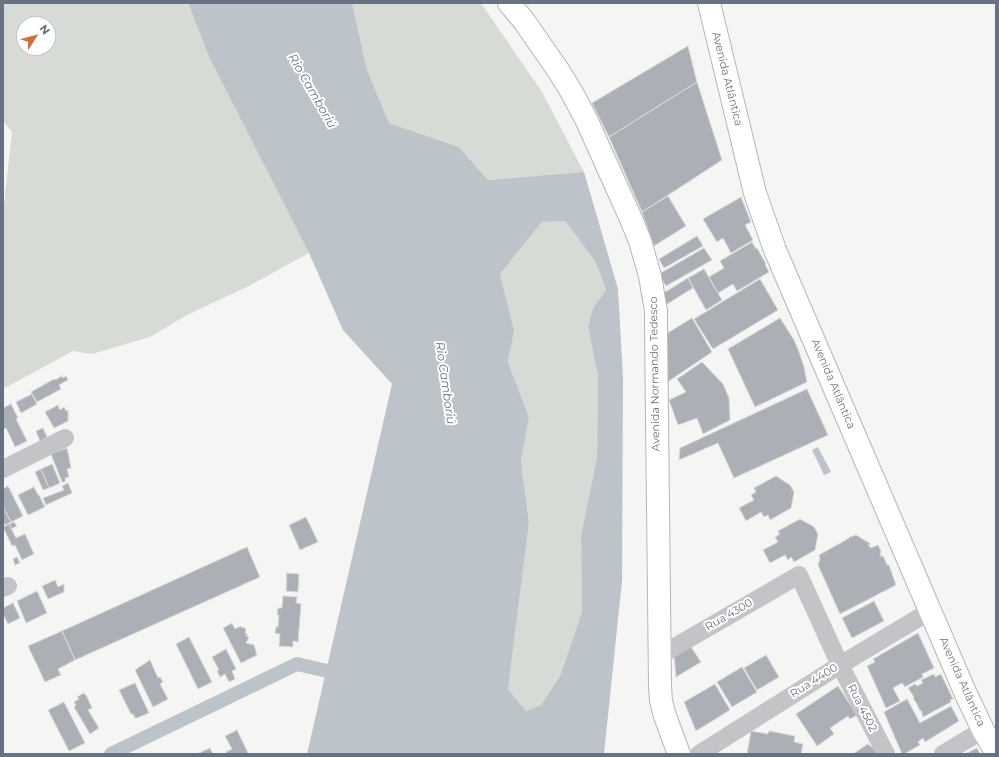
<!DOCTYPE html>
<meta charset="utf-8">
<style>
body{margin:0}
#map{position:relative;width:999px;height:757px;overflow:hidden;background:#f5f6f3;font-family:Montserrat,sans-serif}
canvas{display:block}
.frame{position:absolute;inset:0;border:4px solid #687281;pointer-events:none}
.north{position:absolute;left:16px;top:16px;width:40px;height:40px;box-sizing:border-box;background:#fff;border:1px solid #c3c7cd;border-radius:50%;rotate:54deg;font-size:11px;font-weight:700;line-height:16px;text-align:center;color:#687281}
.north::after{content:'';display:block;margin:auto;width:14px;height:18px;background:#cf713a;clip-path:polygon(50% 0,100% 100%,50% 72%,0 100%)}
</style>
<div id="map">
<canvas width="999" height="757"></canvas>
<div class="frame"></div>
<div class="north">N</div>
</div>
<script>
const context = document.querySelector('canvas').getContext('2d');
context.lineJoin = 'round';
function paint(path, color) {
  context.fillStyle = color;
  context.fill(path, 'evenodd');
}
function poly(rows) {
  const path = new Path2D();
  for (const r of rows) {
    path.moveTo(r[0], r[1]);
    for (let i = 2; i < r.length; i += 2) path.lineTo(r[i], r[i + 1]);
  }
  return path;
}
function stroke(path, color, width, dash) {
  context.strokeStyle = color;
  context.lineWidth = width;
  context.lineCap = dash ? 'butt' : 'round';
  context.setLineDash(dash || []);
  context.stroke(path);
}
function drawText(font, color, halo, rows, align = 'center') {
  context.font = font + ' Montserrat,sans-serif';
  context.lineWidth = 4;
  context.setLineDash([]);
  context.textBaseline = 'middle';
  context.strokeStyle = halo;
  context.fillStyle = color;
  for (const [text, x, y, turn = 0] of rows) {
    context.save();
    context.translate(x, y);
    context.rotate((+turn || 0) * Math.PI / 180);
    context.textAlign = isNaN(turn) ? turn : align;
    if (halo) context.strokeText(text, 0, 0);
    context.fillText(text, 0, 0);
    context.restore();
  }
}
paint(poly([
 [3,3,188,3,209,57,309,253,249,286,187,315,150,337,92,354,73,351,3,389,3,213,12,132,3,121],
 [24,24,48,24,48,48,24,48],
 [352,3,481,3,542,92,584,172,488,180,459,147,389,123,367,70],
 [565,221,595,261,606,290,593,308,588,327,598,376,597,457,581,535,582,612,560,676,541,705,526,711,508,689,529,523,521,461,529,417,508,362,514,330,500,274,542,222]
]), '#d6dcd5');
paint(poly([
 [188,3,352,3,367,70,389,123,459,147,488,180,584,172,618,289,623,378,622,581,604,754,307,754,392,384,343,330,309,253,209,57],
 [565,221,595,261,606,290,593,308,588,327,598,376,597,457,581,535,582,612,560,676,541,705,526,711,508,689,529,523,521,461,529,417,508,362,514,330,500,274,542,222],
 [818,447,831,472,824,475,812,450]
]), '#bcc3c9');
stroke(poly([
 [111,754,297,664,345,675]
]), '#bcc3c9', 14);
const building = poly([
 [688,46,697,82,609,137,592,103,688,46],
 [697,82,722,160,642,212,609,137,697,82],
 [668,196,686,226,654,246,642,212,668,196],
 [741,197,751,222,745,225,753,240,731,253,723,238,717,242,703,219,741,197],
 [697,236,703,246,664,268,659,259,697,236],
 [752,242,756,249,757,248,766,264,765,265,769,272,737,291,733,284,718,293,709,277,724,268,720,261,752,242],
 [704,248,712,260,666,286,659,274,704,248],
 [704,269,722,300,706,310,688,278,704,269],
 [688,278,693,288,664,306,662,294,688,278],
 [760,279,778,310,713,349,694,319,760,279],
 [692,318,712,352,666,383,666,334,692,318],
 [780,318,794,340,799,352,804,367,807,382,755,407,728,349,780,318],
 [702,362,723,384,729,398,730,420,703,434,697,418,678,425,669,400,686,392,677,379,702,362],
 [62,376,63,378,66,376,68,380,59,385,61,389,37,402,31,392,54,379,55,380,62,376],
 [807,389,828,435,734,478,718,443,679,460,680,448,807,389],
 [32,394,37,404,21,413,16,402,32,394],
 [11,404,18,418,16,419,27,441,15,447,6,428,3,429,3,408,11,404],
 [58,405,60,410,64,407,66,411,68,410,68,421,54,428,45,412,58,405],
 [43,428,47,437,40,441,36,431,43,428],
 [67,448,71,468,67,469,69,477,65,478,65,482,62,482,51,454,67,448],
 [52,464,60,483,49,488,41,469,52,464],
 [41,469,49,488,43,490,35,472,41,469],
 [776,476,790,485,794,492,791,508,770,520,768,515,764,517,761,512,746,521,739,508,754,500,751,495,756,492,754,488,776,476],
 [68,483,72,493,46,505,43,498,64,490,62,486,68,483],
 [8,486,23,516,11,522,3,507,3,489,8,486],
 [34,487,38,495,39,495,45,507,28,515,18,495,34,487],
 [3,507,11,522,5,525,3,521,3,507],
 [306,517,318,542,300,550,289,525,306,517],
 [800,519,814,527,818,534,815,550,794,562,791,557,788,560,785,555,770,563,763,550,778,542,775,537,780,534,778,531,800,519],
 [14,522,17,526,11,529,9,524,14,522],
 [9,524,16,538,25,534,34,554,22,560,15,545,12,546,3,527,9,524],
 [856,535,871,544,868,545,871,548,878,545,881,551,880,556,883,556,887,565,889,565,896,585,840,614,818,565,820,559,819,555,846,540,850,537,856,535],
 [247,547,260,577,75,660,62,631,247,547],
 [17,557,20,563,15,565,13,559,17,557],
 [287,573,299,574,298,592,286,591,287,573],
 [55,580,58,587,64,584,64,592,48,599,42,586,55,580],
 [37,591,47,613,26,623,17,601,37,591],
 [283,596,297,597,296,603,301,604,298,642,293,641,293,647,279,646,280,634,275,633,276,627,278,627,279,615,277,615,278,608,282,608,283,596],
 [874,601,884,621,852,638,842,618,874,601],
 [13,603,20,618,8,624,3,614,3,608,13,603],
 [232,623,235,629,241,626,242,628,244,627,246,630,245,633,248,635,246,636,249,637,246,643,254,645,257,655,241,663,223,628,232,623],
 [62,631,75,660,58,669,61,675,45,682,28,646,62,631],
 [918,633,934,668,922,674,923,677,905,687,902,683,893,688,900,701,886,708,867,666,875,662,873,659,918,633],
 [189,637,212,682,198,689,176,644,189,637],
 [691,647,701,662,676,677,674,654,691,647],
 [226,649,236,669,232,671,235,679,229,682,225,674,220,677,217,671,219,670,212,657,226,649],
 [766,655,779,677,757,690,744,668,766,655],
 [150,660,158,678,160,677,163,682,160,684,168,699,153,707,135,670,150,660],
 [742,667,757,692,732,707,717,682,742,667],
 [934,674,935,677,941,674,953,699,950,700,951,702,923,717,921,710,920,711,917,704,916,704,917,704,913,698,914,697,908,688,915,684,917,686,923,683,921,680,934,674],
 [135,683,149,713,137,718,135,718,133,714,131,714,119,690,135,683],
 [715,684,730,710,696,731,684,702,715,684],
 [838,686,857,715,850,719,848,716,830,728,834,734,817,746,796,714,838,686],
 [84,693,85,695,86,695,92,708,88,710,99,728,90,734,74,707,76,705,74,702,79,699,77,697,84,693],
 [907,699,920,723,951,706,959,721,925,742,923,738,918,742,920,745,904,754,902,754,884,712,907,699],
 [64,702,85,743,69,751,48,710,64,702],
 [237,730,248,753,245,754,227,754,226,752,232,749,225,736,237,730],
 [751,731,768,734,769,731,795,736,794,742,803,744,801,754,747,754,751,731],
 [868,744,880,754,853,754,868,744],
 [210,748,213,754,197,754,210,748],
 [977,748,980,754,965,754,977,748]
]);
paint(building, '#abafb6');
stroke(building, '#d7d7d5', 1);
const major = poly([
 [509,3,524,21,558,70,571,91,586,119,631,219,640,241,650,276,656,311,656,327,660,686,661,701,665,716,679,754],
 [709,3,755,193,775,250,965,692,983,730,996,752]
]);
stroke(major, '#b3b6ba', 24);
stroke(poly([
 [3,469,65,438],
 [3,588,8,586],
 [659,656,799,575,840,665,886,754],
 [699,754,840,665,930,611],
 [943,754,983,730]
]), '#c2c4c8', 18);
stroke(major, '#fff', 22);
drawText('11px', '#687281', '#fff', [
 ["Avenida Atlântica",727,79,76],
 ["Avenida Normando Tedesco",655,374,-91],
 ["Avenida Atlântica",833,384,67],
 ["Rua 4300",729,615,-30],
 ["Rua 4400",814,681,-32],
 ["Avenida Atlântica",962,682,66],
 ["Rua 4502",862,708,63]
]);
drawText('italic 12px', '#64737d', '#fff', [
 ["Rio Camboriú",312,91,60],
 ["Rio Camboriú",445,383,82]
]);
</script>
